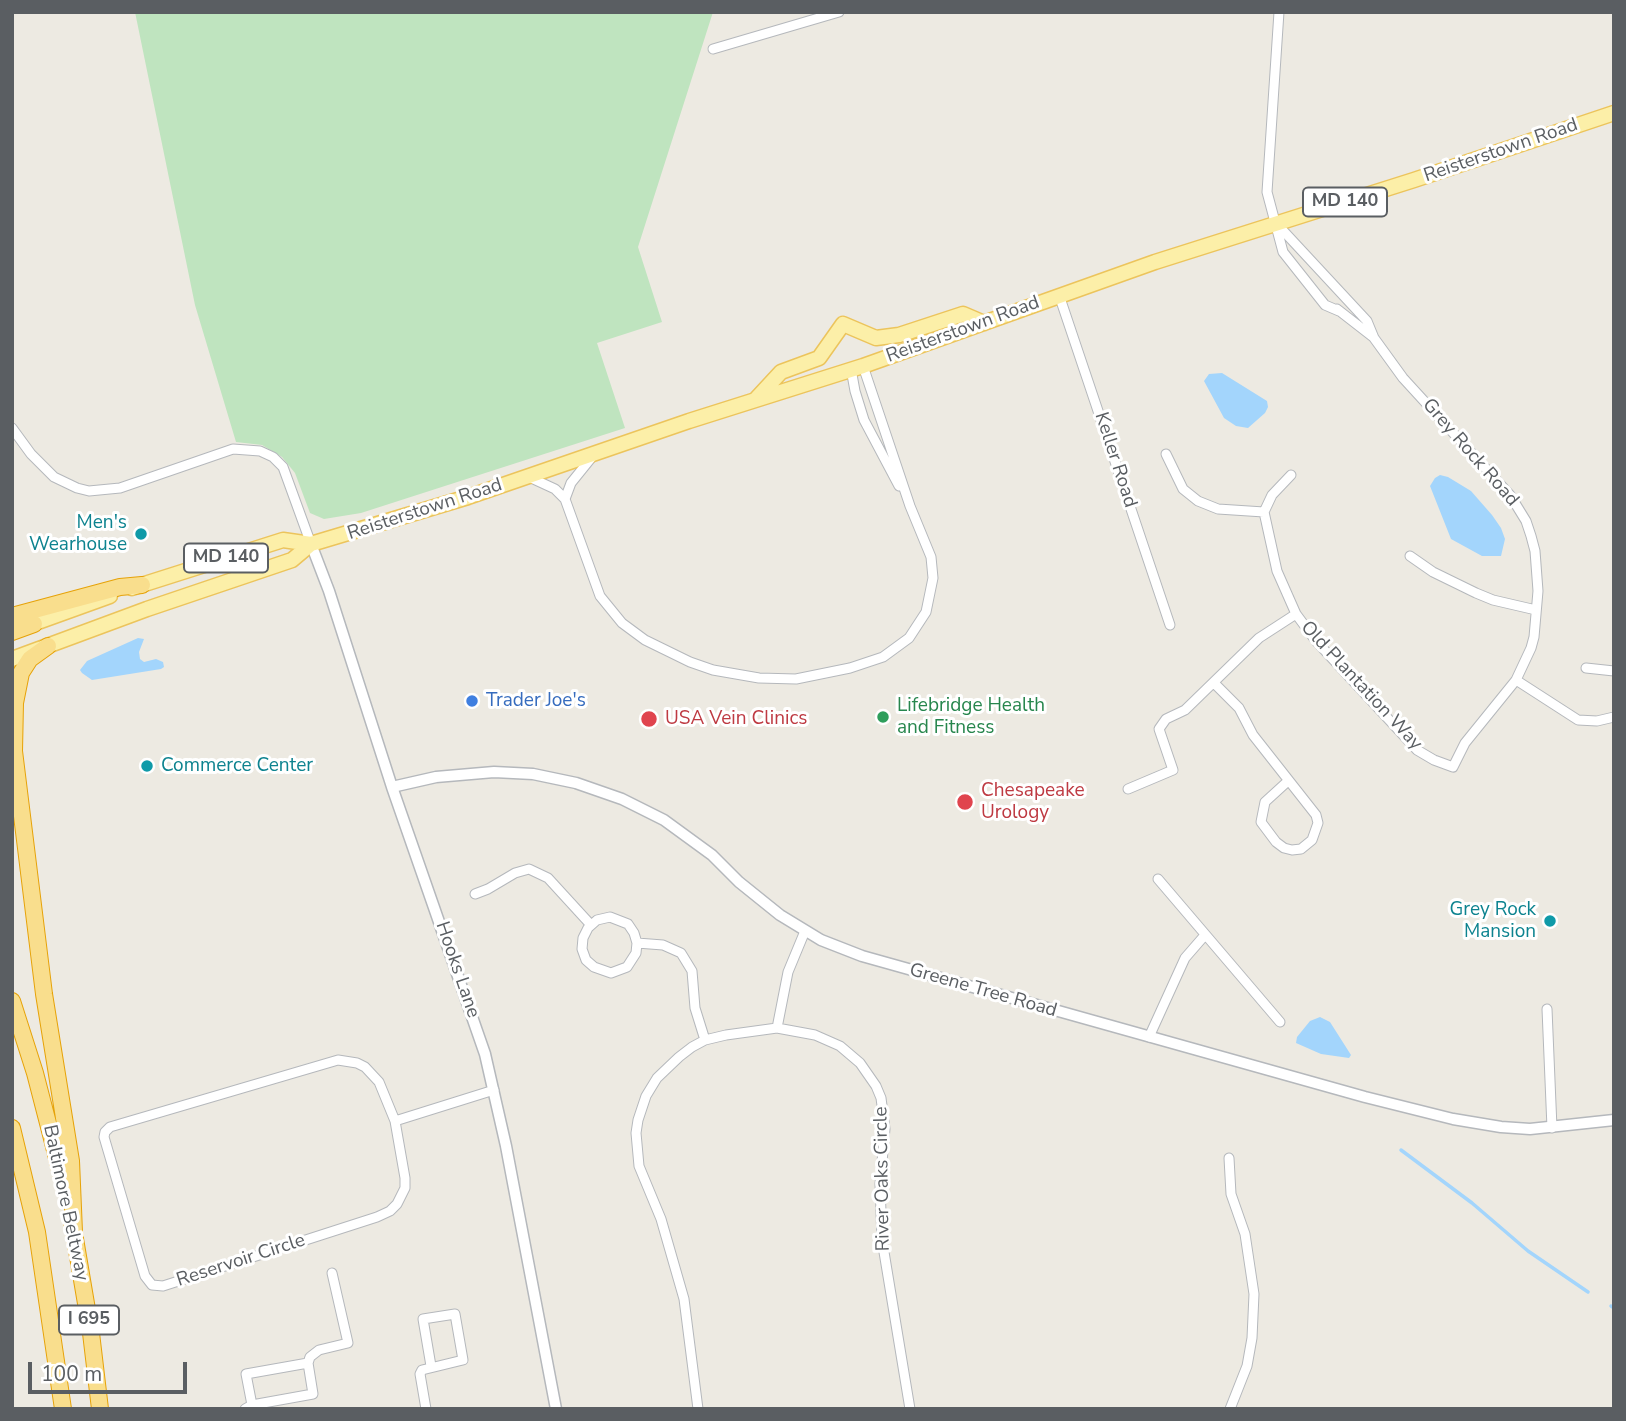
<!DOCTYPE html>
<style>
body{margin:0}
#map{position:relative;width:1626px;height:1421px;overflow:hidden;background:#edeae2;font-family:"Nunito Sans",sans-serif}
canvas{display:block}
.frame{position:absolute;inset:0;border:14px solid #5a5e62;pointer-events:none}
.scale{position:absolute;left:28px;top:1362px;width:159px;height:32px;box-sizing:border-box;border:4px solid #5a5e62;border-top:0;padding-left:9px;font-size:21px;line-height:24px;white-space:nowrap;color:#5a5e62;-webkit-text-stroke:5px #fff;paint-order:stroke}
</style>
<div id="map">
<canvas width="1626" height="1421"></canvas>
<div class="frame"></div>
<div class="scale">100 m</div>
</div>
<script>
const context = document.querySelector('canvas').getContext('2d');
context.lineJoin = 'round';
function paint(path, color) {
  context.fillStyle = color;
  context.fill(path, 'evenodd');
}
function poly(rows) {
  const path = new Path2D();
  for (const r of rows) {
    path.moveTo(r[0], r[1]);
    for (let i = 2; i < r.length; i += 2) path.lineTo(r[i], r[i + 1]);
  }
  return path;
}
function stroke(path, color, width, dash) {
  context.strokeStyle = color;
  context.lineWidth = width;
  context.lineCap = dash ? 'butt' : 'round';
  context.setLineDash(dash || []);
  context.stroke(path);
}
function drawText(font, color, halo, rows, align = 'center') {
  context.font = font + ' "Nunito Sans",sans-serif';
  context.lineWidth = 6;
  context.setLineDash([]);
  context.textBaseline = 'middle';
  context.strokeStyle = halo;
  context.fillStyle = color;
  for (const [text, x, y, turn = 0] of rows) {
    context.save();
    context.translate(x, y);
    context.rotate((+turn || 0) * Math.PI / 180);
    context.textAlign = isNaN(turn) ? turn : align;
    if (halo) context.strokeText(text, 0, 0);
    context.fillText(text, 0, 0);
    context.restore();
  }
}
paint(poly([
 [135,12,713,12,638,247,662,322,597,343,625,428,361,513,324,519,310,513,295,473,282,457,262,445,236,442,195,305]
]), '#bfe4bf');
paint(poly([
 [1222,373,1267,401,1268,407,1265,413,1248,428,1236,426,1224,418,1204,381,1209,374],
 [1440,475,1448,477,1471,491,1492,515,1501,528,1505,539,1501,556,1482,556,1451,539,1430,486,1435,478],
 [138,638,144,639,139,652,140,659,144,662,156,659,163,662,164,667,161,669,92,680,82,673,80,670,87,661],
 [1320,1017,1330,1022,1351,1055,1349,1058,1321,1054,1296,1043,1297,1037,1310,1021]
]), '#a3d5fc');
stroke(poly([
 [1401,1150,1472,1203,1528,1251,1588,1292],
 [1611,1306,1614,1308]
]), '#a3d5fc', 3.5);
const minor = poly([
 [1279,12,1267,192,1283,252,1325,305,1339,311],
 [713,49,839,12],
 [1276,223,1367,321,1374,338,1403,378,1510,495,1526,521,1531,536,1535,551,1538,591,1534,637,1531,648,1516,680,1465,743,1453,767,1434,760,1417,750,1316,641,1296,614,1277,571,1264,512,1272,495,1291,475],
 [1059,295,1170,625],
 [1337,309,1373,337],
 [851,369,855,391,864,420,899,486],
 [12,428,31,454,54,477,77,488,89,491,120,488,233,449,260,451,273,457,283,467,311,544],
 [1166,454,1183,489,1198,501,1218,509,1264,512],
 [529,477,555,489,565,499,600,596,622,623,645,640,690,662,713,670,759,678,796,679,850,668,883,657,909,638,926,612,933,578,931,557,910,506,863,366],
 [565,499,571,483,592,457],
 [1410,556,1433,572,1476,593,1493,600,1536,610],
 [1586,668,1614,671],
 [1516,680,1578,720,1597,721,1614,717],
 [1214,683,1239,708,1253,735,1316,815,1318,823,1312,840,1301,849,1292,850,1284,848,1276,842,1261,822,1265,802,1288,781],
 [1128,789,1173,770,1159,729,1166,719,1185,710,1259,638,1296,614],
 [1158,879,1280,1022],
 [475,894,488,889,515,873,529,869,548,878,591,925],
 [637,943,636,953,627,967,611,973,594,967,586,960,582,949,583,938,588,928,597,920,610,917,628,924,634,933,637,943,663,945,681,953,692,971,695,1008,705,1040],
 [1547,1009,1552,1128],
 [777,1028,788,972,805,931],
 [1149,1037,1185,958,1205,935],
 [338,1060,357,1063,365,1067,379,1082,395,1121,405,1178,405,1188,397,1204,390,1211,377,1217,163,1286,152,1285,145,1276,104,1137,105,1132,110,1127,338,1060],
 [395,1121,494,1090],
 [1229,1158,1231,1194,1245,1234,1254,1294,1252,1338,1247,1366,1230,1409],
 [308,1363,310,1357,319,1350,348,1343,332,1273],
 [245,1409,252,1405,313,1394,308,1363,246,1374,252,1405],
 [426,1409,420,1374,422,1370,463,1360,455,1314,423,1319,431,1366],
 [698,1409,684,1299,661,1219,639,1166,636,1133,638,1120,646,1096,657,1078,679,1057,692,1047,705,1040,726,1035,777,1028,815,1035,840,1046,860,1063,876,1086,881,1098,885,1129,880,1184,882,1240,910,1409]
]);
const tertiary = poly([
 [311,544,329,591,392,787,485,1054,506,1146,556,1409],
 [392,787,436,777,494,772,533,774,576,783,622,799,664,820,712,855,739,882,780,915,821,940,862,956,1365,1097,1453,1119,1501,1127,1530,1129,1614,1120]
]);
const primary = poly([
 [756,399,781,372,819,358,843,324,876,338,899,335,963,314,984,323],
 [132,588,283,540,311,544,468,497,689,421,863,366,1155,262,1414,180,1614,113],
 [24,627,110,596],
 [12,659,147,609,292,560,311,544]
]);
const motorway = poly([
 [12,616,120,587,142,585],
 [12,632,34,624],
 [48,646,30,659,21,673,15,703,14,751,44,994,71,1161,74,1232],
 [12,1001,35,1073,64,1185],
 [12,1128,37,1232,63,1409],
 [72,1221,91,1333,100,1409]
]);
stroke(minor, '#b5b8bc', 11);
stroke(tertiary, '#b5b8bc', 13);
stroke(primary, '#ecc45c', 17);
stroke(motorway, '#e6a208', 18);
stroke(minor, '#fff', 9);
stroke(tertiary, '#fff', 10);
stroke(primary, '#fcefa8', 14);
stroke(motorway, '#f9de8d', 16);
for (const [x, y, r, color] of [
 [141,534,7,"#0f9aa8"],
 [472,701,7,"#3f7fe0"],
 [883,717,7,"#2e9e5b"],
 [649,719,9,"#e0444e"],
 [147,766,7,"#0f9aa8"],
 [965,802,9,"#e0444e"],
 [1550,921,7,"#0f9aa8"]
]) {
  const dot = new Path2D();
  dot.arc(x, y, r, 0, 2 * Math.PI);
  context.fillStyle = color;
  context.fill(dot);
  stroke(dot, '#fff', 2.5);
}
for (const [x, y, w] of [
 [1345,202,84],
 [226,558,84],
 [89,1320,60]
]) {
  const box = new Path2D();
  box.roundRect(x - w / 2, y - 14.5, w, 29, 5);
  context.fillStyle = '#fff';
  context.fill(box);
  stroke(box, '#5a5e62', 2);
}
drawText('bold 18px', '#5a5e62', null, [
 ["MD 140",1345,202],
 ["MD 140",226,558],
 ["I 695",89,1320]
]);
drawText('19px', '#5a5e62', '#fff', [
 ["Reisterstown Road",1501,151,-19],
 ["Reisterstown Road",963,330,-20],
 ["Grey Rock Road",1470,453,49],
 ["Keller Road",1115,460,72],
 ["Reisterstown Road",425,510,-18],
 ["Old Plantation Way",1361,686,47],
 ["Hooks Lane",457,970,71],
 ["Greene Tree Road",983,991,16],
 ["River Oaks Circle",883,1179,-91],
 ["Baltimore Beltway",65,1203,78],
 ["Reservoir Circle",241,1261,-18]
]);
drawText('19px', '#0d838f', '#fff', [
 ["Men's",127,523],
 ["Wearhouse",127,545],
 ["Commerce Center",161,766,"left"],
 ["Grey Rock",1536,910],
 ["Mansion",1536,932]
], 'right');
drawText('19px', '#366cbe', '#fff', [
 ["Trader Joe's",486,701]
], 'left');
drawText('19px', '#27864d', '#fff', [
 ["Lifebridge Health",897,706],
 ["and Fitness",897,728]
], 'left');
drawText('19px', '#be3a42', '#fff', [
 ["USA Vein Clinics",665,719],
 ["Chesapeake",981,791],
 ["Urology",981,813]
], 'left');
</script>
